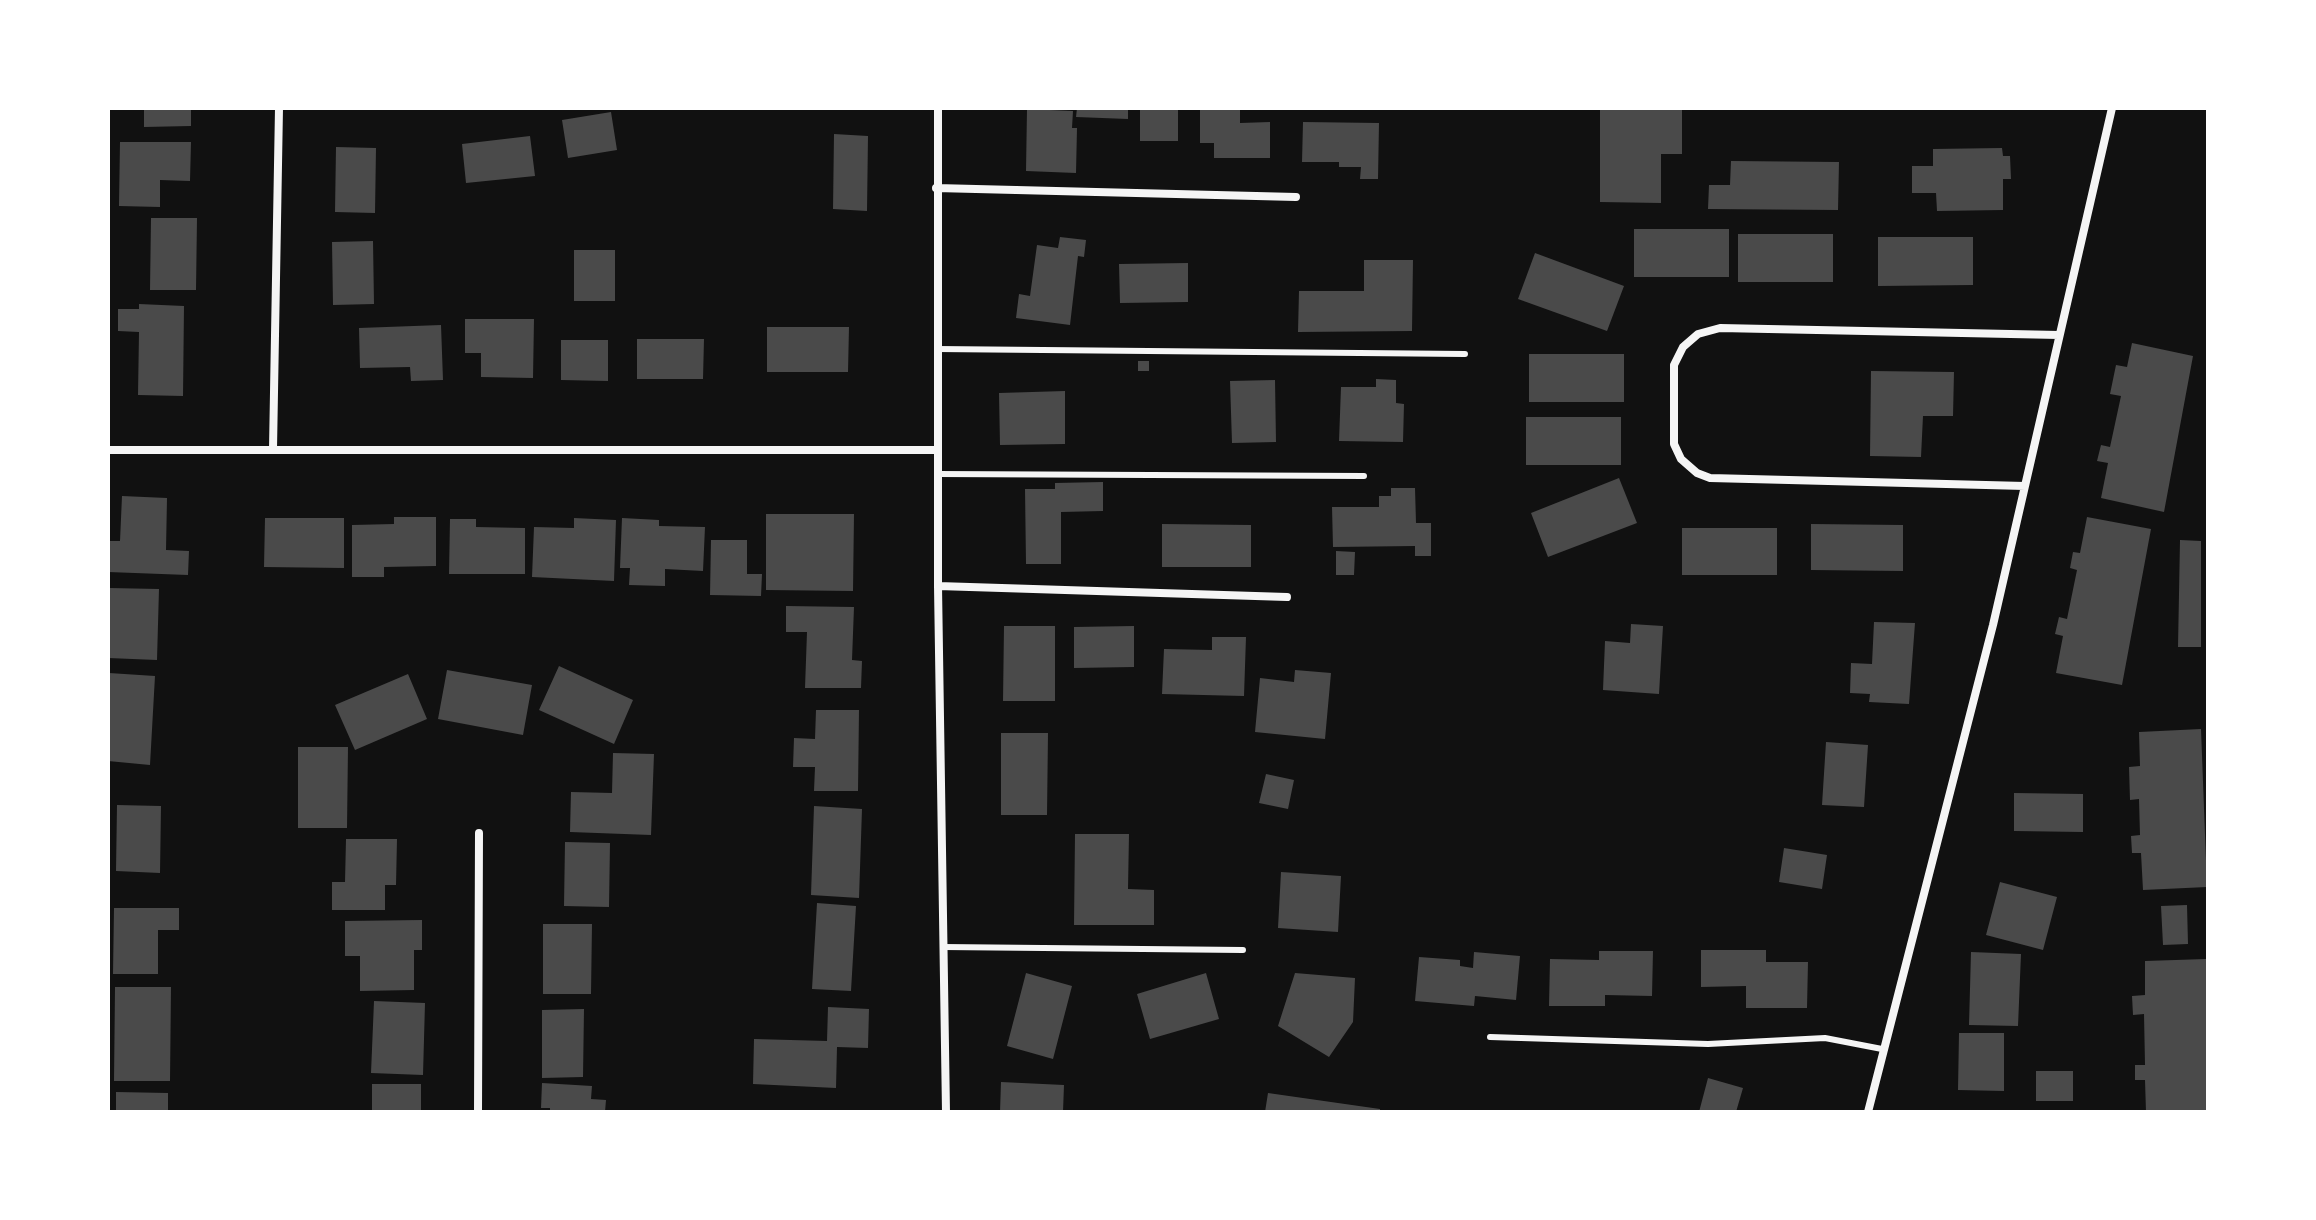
<!DOCTYPE html>
<style>
body{margin:0}
#map{position:relative;width:2316px;height:1220px;overflow:hidden;background:#111;font-family:"Varela Round",sans-serif}
canvas{display:block}
.frame{position:absolute;inset:0;border:110px solid #fff;pointer-events:none}
</style>
<div id="map">
<canvas width="2316" height="1220"></canvas>
<div class="frame"></div>
</div>
<script>
const context = document.querySelector('canvas').getContext('2d');
context.lineJoin = 'round';
function paint(path, color) {
  context.fillStyle = color;
  context.fill(path, 'evenodd');
}
function poly(rows) {
  const path = new Path2D();
  for (const r of rows) {
    path.moveTo(r[0], r[1]);
    for (let i = 2; i < r.length; i += 2) path.lineTo(r[i], r[i + 1]);
  }
  return path;
}
function stroke(path, color, width, dash) {
  context.strokeStyle = color;
  context.lineWidth = width;
  context.lineCap = dash ? 'butt' : 'round';
  context.setLineDash(dash || []);
  context.stroke(path);
}
paint(poly([
 [144,108,191,108,191,126,144,127],
 [1077,108,1128,108,1128,119,1076,117],
 [1140,108,1178,108,1178,141,1140,141],
 [1200,108,1240,108,1240,123,1270,122,1270,158,1214,158,1214,143,1200,143],
 [1600,108,1682,108,1682,154,1661,154,1661,203,1600,202],
 [1027,109,1073,111,1072,128,1077,128,1076,173,1026,171],
 [611,112,617,150,568,158,562,120],
 [1303,122,1379,123,1378,179,1360,179,1361,167,1339,167,1339,162,1302,162],
 [834,134,868,136,867,211,833,209],
 [530,136,535,176,466,183,462,144],
 [120,142,191,142,190,181,160,180,160,207,119,206],
 [336,147,376,148,375,213,335,212],
 [2002,148,2003,156,2010,156,2011,179,2003,179,2003,210,1937,211,1936,193,1912,193,1912,166,1933,166,1933,149],
 [1731,161,1839,162,1838,210,1708,209,1709,185,1730,185],
 [151,218,197,218,196,290,150,290],
 [1634,229,1729,229,1729,277,1634,277],
 [1738,234,1833,234,1833,282,1738,282],
 [1060,237,1086,240,1084,257,1078,256,1070,325,1016,318,1019,294,1030,296,1037,245,1058,248],
 [1878,237,1973,237,1973,285,1878,286],
 [373,241,374,304,333,305,332,242],
 [574,250,615,250,615,301,574,301],
 [1535,253,1624,286,1607,331,1518,299],
 [1364,260,1413,260,1412,331,1298,332,1299,291,1364,291],
 [1188,263,1188,302,1120,303,1119,264],
 [139,304,184,306,183,396,138,395,139,332,118,331,118,309,139,309],
 [465,319,534,319,533,378,481,377,481,353,465,353],
 [441,325,443,380,411,381,410,367,360,368,359,328],
 [767,327,849,327,848,372,767,372],
 [637,339,704,339,703,379,637,379],
 [561,340,608,340,608,381,561,380],
 [2132,343,2193,356,2164,512,2101,498,2108,463,2097,461,2101,445,2110,447,2121,396,2110,394,2116,365,2127,367],
 [1529,354,1624,354,1624,402,1529,402],
 [1138,361,1149,361,1149,371,1138,371],
 [1871,371,1954,372,1953,416,1923,416,1921,457,1870,456],
 [1376,379,1396,380,1396,403,1404,404,1403,442,1339,441,1341,387,1376,387],
 [1275,380,1276,442,1232,443,1230,381],
 [1065,391,1065,444,1000,445,999,393],
 [1526,417,1621,417,1621,465,1526,465],
 [1619,478,1637,523,1548,557,1531,513],
 [1103,482,1103,511,1061,512,1061,564,1026,564,1025,489,1055,489,1055,483],
 [1391,488,1415,488,1416,523,1431,523,1431,556,1415,556,1415,546,1333,547,1332,507,1379,507,1379,496,1391,496],
 [122,496,167,498,166,550,189,551,188,575,108,572,108,541,120,541],
 [766,514,854,514,853,591,766,590],
 [394,517,436,517,436,566,384,567,384,577,352,577,352,525,394,524],
 [2087,517,2151,529,2122,685,2056,673,2063,636,2055,634,2059,617,2067,619,2077,570,2070,568,2073,552,2080,553],
 [265,518,344,518,344,568,264,567],
 [574,518,616,520,614,581,532,577,534,527,574,528],
 [622,518,659,520,659,526,705,527,703,571,665,569,665,586,629,585,630,568,620,568],
 [450,519,476,519,476,527,525,528,525,574,449,574],
 [1162,524,1251,525,1251,567,1162,567],
 [1811,524,1903,525,1903,571,1811,570],
 [1682,528,1777,528,1777,575,1682,575],
 [711,540,747,540,747,574,762,574,761,596,710,595],
 [2180,540,2201,541,2201,647,2178,647],
 [1336,551,1355,552,1354,575,1336,575],
 [109,588,159,589,157,660,108,658],
 [786,606,854,607,852,660,862,661,861,688,805,688,807,632,786,632],
 [1874,622,1915,623,1909,704,1869,702,1870,694,1850,693,1851,663,1872,664],
 [1631,624,1663,626,1659,694,1603,690,1605,641,1630,643],
 [1004,626,1055,626,1055,701,1003,701],
 [1134,626,1134,667,1074,668,1074,627],
 [1212,637,1246,637,1244,696,1162,694,1164,649,1212,650],
 [559,666,633,700,614,744,539,710],
 [447,670,532,685,523,735,438,719],
 [1295,670,1331,673,1325,739,1255,732,1260,678,1294,682],
 [109,673,155,676,150,765,108,761],
 [408,674,427,719,355,750,335,705],
 [816,710,859,710,858,791,814,791,815,767,793,767,794,738,815,739],
 [2201,729,2207,887,2143,890,2141,853,2132,853,2131,836,2140,835,2139,799,2130,800,2129,767,2140,766,2139,732],
 [1001,733,1048,733,1047,815,1001,815],
 [1826,742,1868,745,1864,807,1822,805],
 [298,747,348,747,347,828,298,828],
 [613,753,654,754,651,835,570,832,571,792,612,793],
 [1266,774,1294,780,1288,809,1259,803],
 [2014,793,2083,794,2083,832,2014,831],
 [117,805,161,806,160,873,116,871],
 [814,806,862,809,859,898,811,895],
 [1075,834,1129,834,1128,889,1154,890,1154,925,1074,925],
 [346,839,397,839,396,885,385,885,385,910,332,910,332,882,345,882],
 [565,842,610,843,609,907,564,906],
 [1784,848,1827,855,1822,889,1779,882],
 [1281,872,1341,876,1338,932,1278,928],
 [2000,882,2057,897,2043,950,1986,935],
 [817,903,856,906,851,991,812,989],
 [2187,905,2188,944,2163,945,2161,906],
 [114,908,179,908,179,930,158,930,158,974,113,974],
 [422,920,422,950,414,950,414,990,360,991,360,956,345,956,345,921],
 [543,924,592,924,591,994,543,994],
 [1701,950,1766,950,1766,962,1808,962,1807,1008,1746,1008,1746,986,1701,987],
 [1599,951,1653,951,1652,996,1605,995,1605,1006,1549,1006,1550,959,1599,960],
 [1474,952,1520,956,1516,1000,1475,996,1474,1006,1415,1001,1419,957,1460,960,1460,966,1473,968],
 [1971,952,2021,954,2018,1026,1969,1025],
 [2206,959,2208,1112,2146,1112,2145,1080,2135,1080,2135,1065,2145,1065,2144,1014,2133,1015,2132,996,2145,995,2145,961],
 [1026,973,1072,986,1053,1059,1007,1046],
 [1206,973,1219,1019,1150,1039,1137,994],
 [1295,973,1355,978,1353,1022,1329,1057,1278,1026],
 [115,987,171,987,170,1081,114,1081],
 [374,1001,425,1003,423,1075,371,1073],
 [828,1007,869,1009,868,1048,837,1047,836,1088,753,1084,754,1039,827,1041],
 [584,1009,583,1077,542,1078,542,1010],
 [1959,1033,2004,1033,2004,1091,1958,1090],
 [2036,1071,2073,1071,2073,1101,2036,1101],
 [1708,1078,1743,1088,1736,1112,1699,1112],
 [1001,1082,1064,1085,1063,1112,1000,1112],
 [542,1083,592,1086,591,1099,606,1100,605,1112,550,1112,550,1108,541,1108],
 [372,1084,421,1084,421,1112,372,1112],
 [116,1092,168,1093,168,1112,116,1112],
 [1268,1093,1380,1109,1380,1112,1265,1112]
]), '#4a4a4a');
stroke(poly([
 [937,349,1465,354],
 [937,474,1364,476],
 [943,947,1243,950],
 [1490,1037,1708,1044,1825,1038,1882,1049]
]), '#f5f5f5', 6);
stroke(poly([
 [938,108,938,586,946,1112],
 [936,188,1296,197],
 [273,449,279,108],
 [108,450,937,450],
 [2025,486,1710,478,1697,473,1681,459,1674,444,1674,365,1683,347,1698,334,1720,328,2059,335],
 [938,586,1287,597],
 [478,1112,479,833],
 [1868,1112,1993,625,2112,108]
]), '#f5f5f5', 8);
</script>
